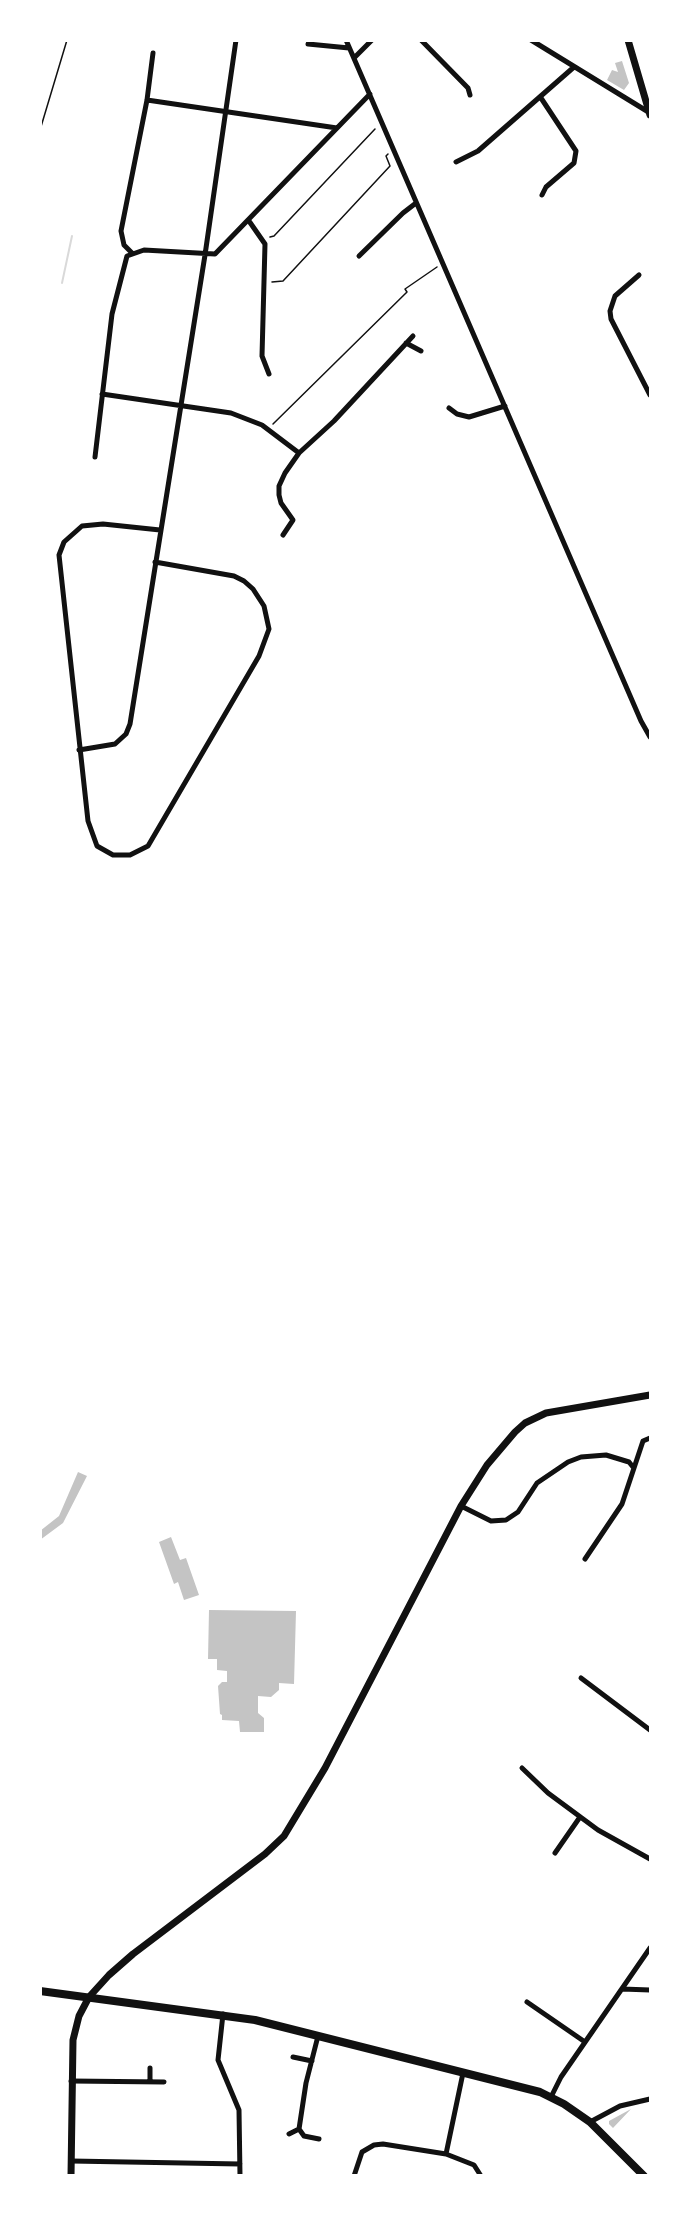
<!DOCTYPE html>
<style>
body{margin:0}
#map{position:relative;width:691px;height:2216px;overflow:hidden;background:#fff;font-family:Ubuntu,sans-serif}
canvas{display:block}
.frame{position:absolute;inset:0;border:42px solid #fff;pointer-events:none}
</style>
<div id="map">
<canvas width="691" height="2216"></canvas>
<div class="frame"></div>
</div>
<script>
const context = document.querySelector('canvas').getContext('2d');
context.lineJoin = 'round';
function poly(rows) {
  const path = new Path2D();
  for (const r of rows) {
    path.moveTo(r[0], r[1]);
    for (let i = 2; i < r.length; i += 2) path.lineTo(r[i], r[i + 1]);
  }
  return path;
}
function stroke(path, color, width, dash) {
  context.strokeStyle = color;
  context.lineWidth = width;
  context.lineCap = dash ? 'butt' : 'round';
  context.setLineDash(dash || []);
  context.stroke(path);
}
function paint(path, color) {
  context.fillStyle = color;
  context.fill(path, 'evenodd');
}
stroke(poly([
 [62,283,72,236]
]), '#d9d9d9', 2);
paint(poly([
 [622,61,629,83,624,90,607,80,612,70,618,72,615,63],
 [78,1472,87,1476,63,1523,40,1540,40,1531,59,1516],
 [171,1537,180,1560,186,1558,199,1595,184,1600,178,1582,174,1584,159,1542],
 [209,1610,296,1611,294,1684,279,1683,279,1690,271,1697,258,1696,258,1713,264,1718,264,1732,240,1732,239,1721,222,1720,222,1715,220,1714,218,1686,222,1682,227,1682,227,1671,217,1670,217,1659,208,1659],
 [631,2109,613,2128,609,2124,609,2121]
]), '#c4c4c4');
stroke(poly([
 [40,130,67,40],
 [270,237,274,236,375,129],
 [272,282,283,281,390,166,386,156,388,154],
 [273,424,407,292,405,289,437,267]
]), '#111', 1.5);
stroke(poly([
 [346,40,641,721,650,737],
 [421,40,468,88,470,95],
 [531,40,650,113],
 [308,44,349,48],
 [354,58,372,40],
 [541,98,576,151,574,163,546,187,542,195],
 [147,100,337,128],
 [456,162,478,151,574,67],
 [249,221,265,244,262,356,269,374],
 [132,253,124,245,121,231,147,100,153,53],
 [359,256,403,213,416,203],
 [639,275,615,296,610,311,611,319,650,395],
 [406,343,421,351],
 [102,394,231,413,262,425,299,453],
 [449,408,457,414,469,417,505,406],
 [95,457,112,314,127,256,144,250,215,254,370,94],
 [283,535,293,520,281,503,279,495,279,486,285,473,299,453,334,421,413,336],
 [155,562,234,576,244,581,253,589,264,606,269,629,259,656,148,846,130,855,113,855,97,846,88,821,59,555,64,542,82,526,103,524,160,530],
 [79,750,115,744,126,734,130,724,205,255,236,40],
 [461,1506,491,1521,506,1520,518,1512,537,1483,568,1462,581,1457,606,1455,629,1462,633,1467],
 [585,1559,622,1504,643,1441,650,1438],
 [581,1678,650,1730],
 [522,1768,548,1793,598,1830,650,1859],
 [555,1853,580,1817],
 [622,1989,650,1990],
 [527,2002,585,2042],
 [223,2014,218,2060,239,2110,240,2176],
 [318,2036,306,2083,299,2129,304,2136,319,2139],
 [293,2057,312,2061],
 [71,2081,164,2082],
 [150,2081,150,2068],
 [551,2097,561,2077,650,1948],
 [590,2122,620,2106,650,2099],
 [289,2134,299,2129],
 [446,2154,463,2073],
 [71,2161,240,2164],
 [354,2176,362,2152,374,2145,383,2144,446,2154,474,2165,481,2176]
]), '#111', 5);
stroke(poly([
 [628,40,650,115],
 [71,2176,73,2040,79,2016,89,1997,109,1975,133,1954,265,1854,284,1836,325,1768,461,1506,487,1465,515,1432,525,1423,546,1413,650,1395]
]), '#111', 7);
stroke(poly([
 [40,1991,255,2020,540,2092,564,2104,590,2122,644,2176]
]), '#111', 8);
</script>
